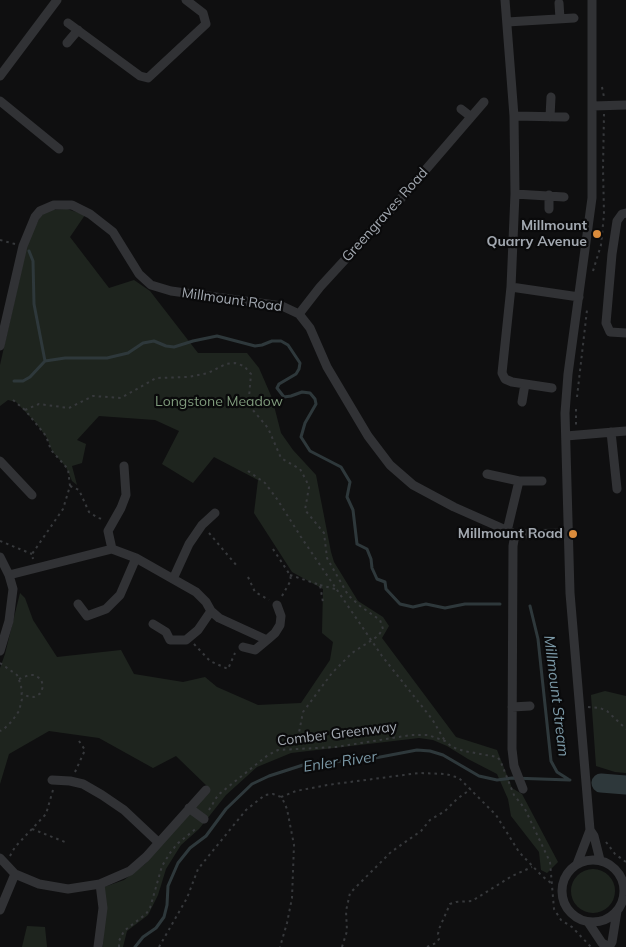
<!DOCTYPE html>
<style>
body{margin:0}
canvas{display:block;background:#0f0f10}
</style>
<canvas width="626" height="947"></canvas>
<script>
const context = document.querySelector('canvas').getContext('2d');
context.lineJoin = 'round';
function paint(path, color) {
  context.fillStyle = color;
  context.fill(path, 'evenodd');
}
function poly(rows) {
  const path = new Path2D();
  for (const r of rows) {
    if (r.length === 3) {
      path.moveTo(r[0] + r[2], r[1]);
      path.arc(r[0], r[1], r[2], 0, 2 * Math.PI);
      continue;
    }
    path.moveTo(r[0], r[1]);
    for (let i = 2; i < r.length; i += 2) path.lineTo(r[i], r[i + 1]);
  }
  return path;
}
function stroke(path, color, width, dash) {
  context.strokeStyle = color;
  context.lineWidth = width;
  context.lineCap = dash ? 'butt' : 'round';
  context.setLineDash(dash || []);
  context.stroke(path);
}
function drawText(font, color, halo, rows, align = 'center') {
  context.font = font + ' Mulish,sans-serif';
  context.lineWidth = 4.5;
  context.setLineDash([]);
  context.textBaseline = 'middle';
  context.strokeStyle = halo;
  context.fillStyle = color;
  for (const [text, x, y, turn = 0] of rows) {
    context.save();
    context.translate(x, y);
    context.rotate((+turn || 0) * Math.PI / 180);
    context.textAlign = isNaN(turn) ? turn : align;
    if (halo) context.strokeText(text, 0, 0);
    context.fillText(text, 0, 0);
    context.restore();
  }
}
paint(poly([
 [67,209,85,215,70,237,109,288,134,280,150,291,198,353,247,353,259,368,272,398,281,433,293,450,316,475,331,552,334,562,358,601,383,617,389,626,382,638,456,737,497,750,512,788,522,794,558,862,547,873,541,870,539,852,511,816,508,799,497,774,468,759,447,746,433,740,419,738,291,753,257,767,226,795,199,829,181,845,166,869,158,895,148,915,127,931,123,947,103,947,104,887,124,880,145,864,209,788,176,756,153,768,99,738,49,731,9,754,0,784,0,668,5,654,20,593,25,598,33,620,57,657,121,650,134,674,183,682,205,677,217,687,258,705,301,703,330,660,333,642,322,633,323,589,292,572,254,513,258,480,214,457,193,483,162,464,179,431,155,420,99,416,77,440,86,444,82,463,72,466,77,485,72,481,66,467,52,451,47,438,35,422,16,402,8,400,0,406,0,365,28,241,41,215,51,210],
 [605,691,626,696,626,773,615,772,596,766,591,695],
 [593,891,22],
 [27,926,45,927,47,947,22,947]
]), '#1e241e');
stroke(poly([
 [29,251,33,261,34,304,45,361],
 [45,361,65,358,107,358,128,353,143,343,154,341,166,346,174,347,193,341,217,336,255,346,262,345,272,341,281,341,288,345,300,363,299,369,296,374,279,384,277,388,284,397,291,396,302,392,310,393,315,399,316,404,305,423,301,437,310,451,341,467,350,482,347,497,353,510,357,544,367,549,371,559,372,568,377,579,385,582,386,589,400,604,413,607,426,604,445,608,465,604,500,604],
 [14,381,23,381,30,377,45,361],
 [530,606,538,639,551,761,557,772,568,779],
 [135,947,143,937,156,928,164,917,167,905,168,886,178,863,190,848,206,836,226,809,252,784,269,776,303,765,375,758,417,750,430,751,443,755,479,776,497,780,512,778,570,780]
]), '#2e383b', 3);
stroke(poly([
 [601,783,626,785]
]), '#2e383b', 19);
stroke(poly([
 [602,87,604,97],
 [0,240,15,244],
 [593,271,601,245,604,214,603,168,604,114],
 [577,397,587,310],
 [13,400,25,410,46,436,51,450,68,469,70,486,63,509,32,554,33,559],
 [576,409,576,427],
 [25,410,39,404,69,408,93,396,121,398,156,378,188,377,208,373,226,364,235,363,244,366,251,374,249,397,252,409,268,428,281,458,300,469,306,480,309,487,305,510,324,533,327,558,348,595,360,606,380,620,383,629,378,636,352,653,332,673,303,712,296,748],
 [248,471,265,483,277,499,301,537,382,656,432,719,445,741],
 [70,486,79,490,89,512,98,518,103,519],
 [209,533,237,566],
 [0,541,32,554],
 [273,549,290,575,291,580,282,596],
 [290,575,320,585,323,602],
 [248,577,255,592,269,600],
 [320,585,335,589],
 [194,644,210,661,228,669,235,653],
 [0,663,17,675,21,685,22,699,19,711,12,721,4,729,0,731],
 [19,679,29,675,34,675,41,679,43,686,41,693,34,697,27,696,22,693],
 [588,707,600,708,607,711,626,729],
 [75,772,85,750,77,738],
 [281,797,296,791,327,785,419,773,446,774,459,778,496,815,519,852,542,876,551,883],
 [209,810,218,795,268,755,278,750,336,747,411,735,428,735,445,741,452,747,464,751,497,757,500,760,514,795,525,809,550,862,554,909,561,920,572,927,591,947],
 [32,829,65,842],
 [606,842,615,854,626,862],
 [10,856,15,847,46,814,53,790],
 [119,947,119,941,124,931,146,914,150,908,162,866,170,853,177,844,198,827],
 [159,947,187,898,198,869,246,810,265,795,273,794,281,797,283,800,287,809,294,845,292,898,287,923,280,947],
 [342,947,347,931,346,911,350,893,391,852,421,831,430,820,445,811,457,799,471,789],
 [427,947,436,943,439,939,438,934,439,929,450,904,456,902,472,901,512,876,532,867]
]), '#37393c', 2, [2.5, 4]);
stroke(poly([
 [505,0,514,116,515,194,511,287,502,373,505,379,512,382,552,388],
 [592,0,592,198,568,374,565,413,570,593,590,830,594,836,600,860],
 [559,3,560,19],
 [507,22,574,18],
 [68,23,140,76,148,78,206,24,203,13,186,0],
 [67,43,78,30],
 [0,76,57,0],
 [0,101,59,149],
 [593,106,626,105],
 [461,109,470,116],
 [514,116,565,117],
 [550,117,551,97],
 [515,194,564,197],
 [549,209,549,195],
 [626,213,622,214,617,221,612,254,606,323,610,332,626,333],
 [511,287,579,297],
 [299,314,320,287,397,203,484,102],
 [0,346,23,246,35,217,40,211,54,205,72,205,90,214,113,232,139,274,151,285,171,291,282,306,299,314,310,328,327,367,368,436,390,465,413,485,454,507,515,534,568,533],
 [522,402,525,384],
 [611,432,617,489],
 [566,436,626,431],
 [0,461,32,495],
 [487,474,519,481,542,481],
 [507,531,519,481],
 [515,534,513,546,512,749,514,766,523,789],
 [112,549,108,531,121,508,126,495,124,466],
 [0,557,9,575,13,589,9,621,0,651],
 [9,575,112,549,136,558,196,592,206,602,211,611,219,618,267,640,275,633,280,625,281,616,277,605],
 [173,579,189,544,202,525,215,513],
 [78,604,87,616,106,609,120,595,136,558],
 [153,624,166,632,170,640,186,640,198,630,211,611],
 [243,647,255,650,267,640],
 [512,707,530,706],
 [52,780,70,781,83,784,102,795,124,810,158,842],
 [189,808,204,819],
 [0,858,15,874,39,884,68,889,100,884,130,871,146,857,206,790],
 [593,891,31],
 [577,864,590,830],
 [0,910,15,874],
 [588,922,602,943,609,947],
 [98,947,103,908,100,884],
 [609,947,612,942,617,911]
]), '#313235', 9);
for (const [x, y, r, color] of [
 [597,234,5,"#db8c3c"],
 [573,534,5,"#db8c3c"]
]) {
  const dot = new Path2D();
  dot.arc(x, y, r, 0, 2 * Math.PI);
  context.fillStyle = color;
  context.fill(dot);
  stroke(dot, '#0a0a0b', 2);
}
drawText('14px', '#a2a8b0', '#0a0a0b', [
 ["Greengraves Road",385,215,-48],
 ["Millmount Road",232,300,8],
 ["Comber Greenway",337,734,-7]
]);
drawText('bold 14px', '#a2a8b0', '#0a0a0b', [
 ["Millmount",587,226],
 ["Quarry Avenue",587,242],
 ["Millmount Road",563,534]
], 'right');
drawText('14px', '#7e997b', '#0a0a0b', [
 ["Longstone Meadow",219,402]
]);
drawText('italic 15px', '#7c9aa8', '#0a0a0b', [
 ["Millmount Stream",556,696,83],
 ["Enler River",340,762,-8]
]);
</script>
